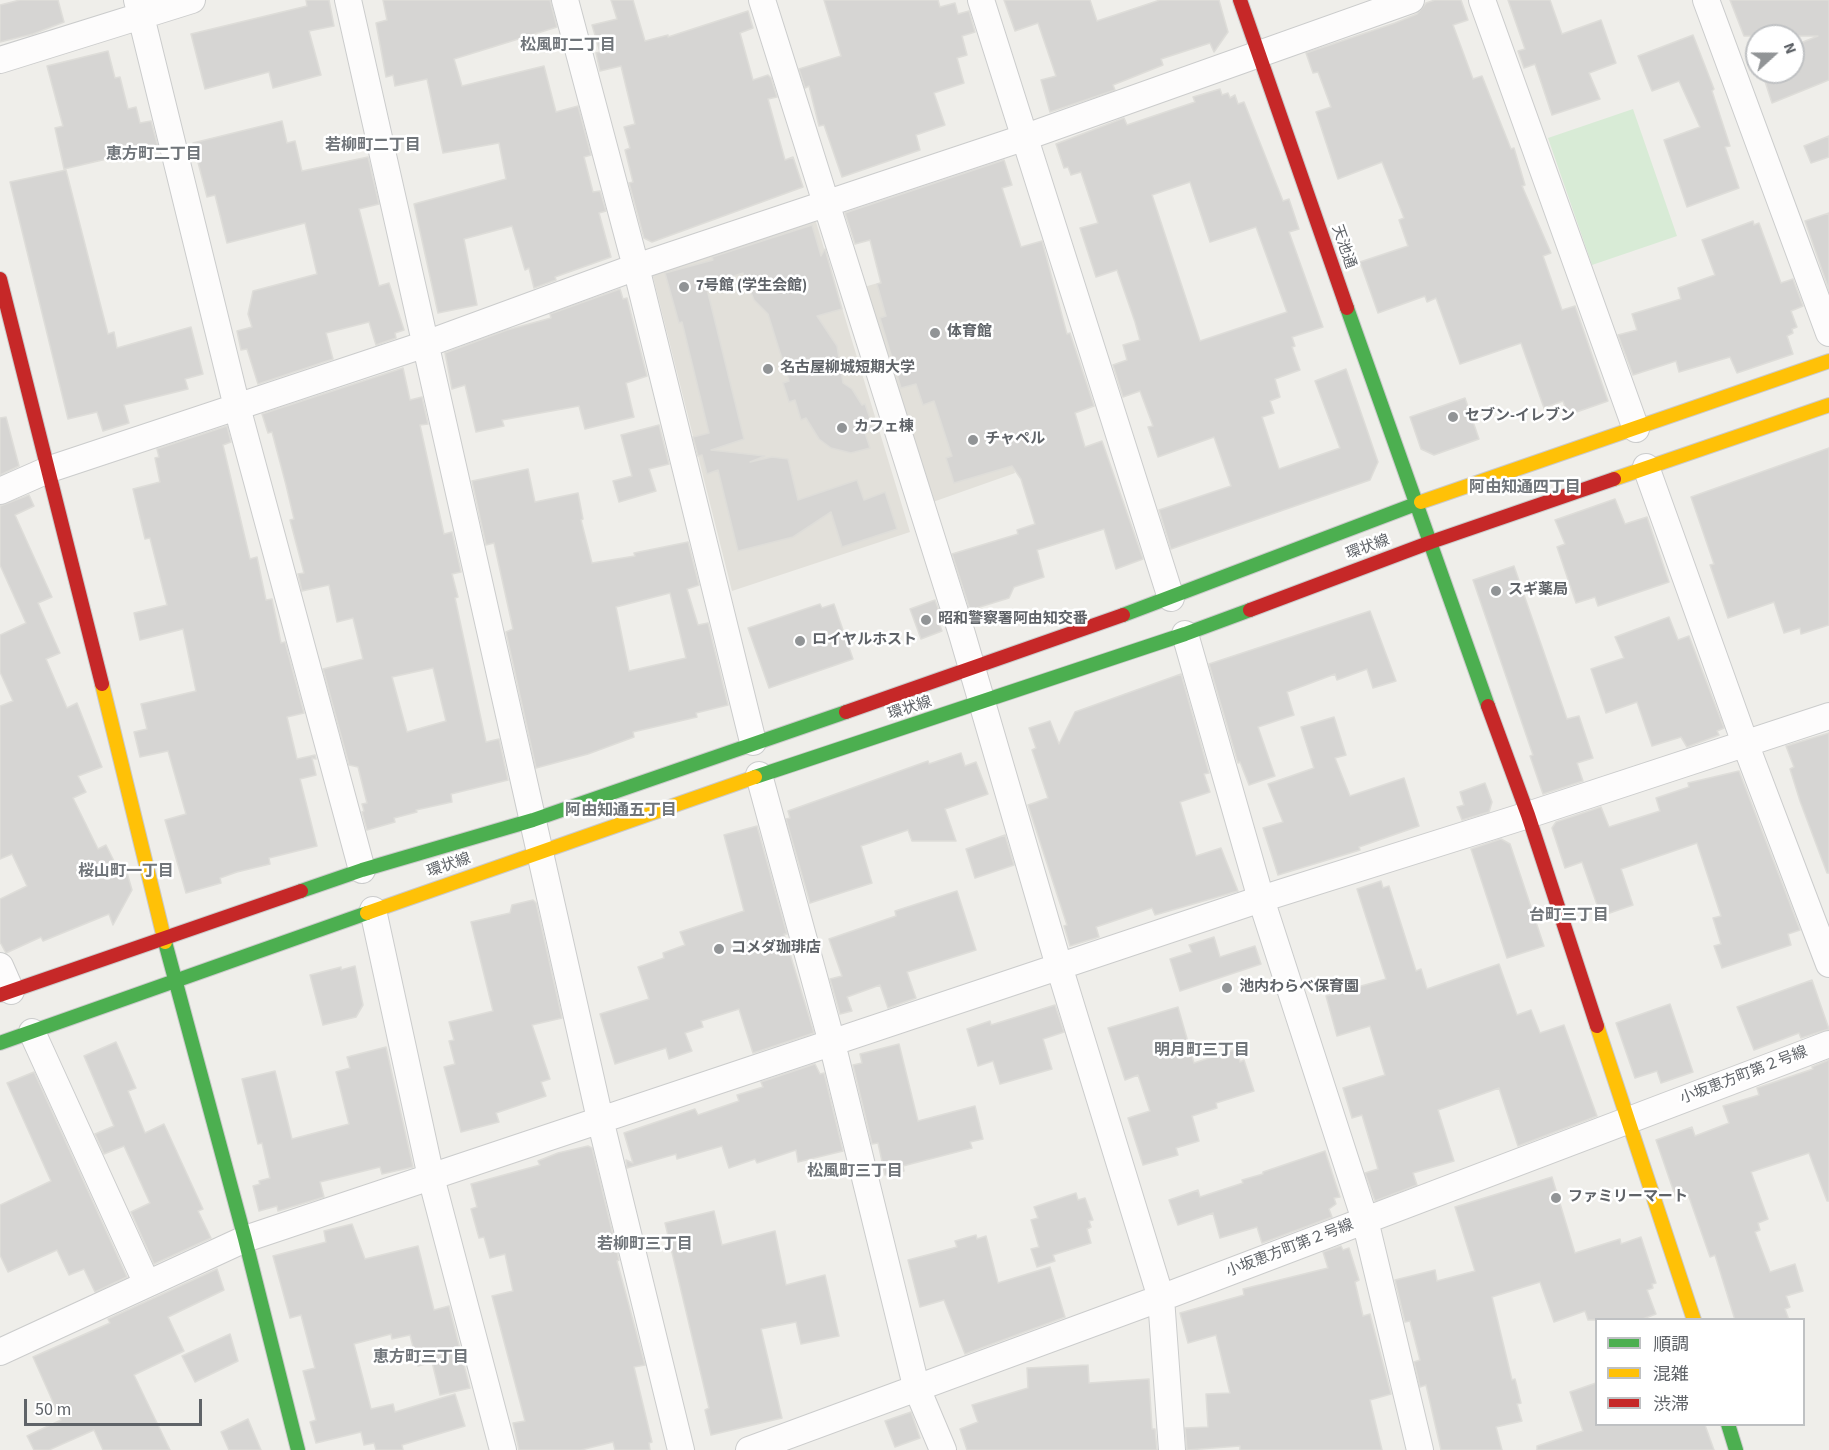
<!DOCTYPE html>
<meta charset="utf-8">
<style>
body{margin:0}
#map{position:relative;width:1829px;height:1450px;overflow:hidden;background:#efeeea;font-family:"Source Sans 3","Noto Sans JP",sans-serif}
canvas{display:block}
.legend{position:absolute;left:1595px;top:1318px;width:210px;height:108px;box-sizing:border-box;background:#fff;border:2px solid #bfc1c3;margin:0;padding:8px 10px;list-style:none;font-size:18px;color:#5f6368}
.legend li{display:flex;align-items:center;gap:12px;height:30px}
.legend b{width:30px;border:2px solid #bfc1c3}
.north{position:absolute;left:1745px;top:24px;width:60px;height:60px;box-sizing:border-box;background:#fff;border:2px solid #bfc1c3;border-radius:50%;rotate:69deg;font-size:16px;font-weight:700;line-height:24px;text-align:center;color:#5f6368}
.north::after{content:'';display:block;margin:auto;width:21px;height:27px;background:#919496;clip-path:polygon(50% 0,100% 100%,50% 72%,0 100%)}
.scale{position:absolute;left:24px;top:1399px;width:178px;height:27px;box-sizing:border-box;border:3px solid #5f6368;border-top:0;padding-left:8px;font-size:18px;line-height:21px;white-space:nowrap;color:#5f6368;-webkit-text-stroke:4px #fff;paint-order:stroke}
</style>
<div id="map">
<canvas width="1829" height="1450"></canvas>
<ul class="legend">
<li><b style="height:8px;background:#4caf50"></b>順調</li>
<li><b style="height:8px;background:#ffc107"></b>混雑</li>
<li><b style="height:8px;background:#c62828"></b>渋滞</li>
</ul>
<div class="north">N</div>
<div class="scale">50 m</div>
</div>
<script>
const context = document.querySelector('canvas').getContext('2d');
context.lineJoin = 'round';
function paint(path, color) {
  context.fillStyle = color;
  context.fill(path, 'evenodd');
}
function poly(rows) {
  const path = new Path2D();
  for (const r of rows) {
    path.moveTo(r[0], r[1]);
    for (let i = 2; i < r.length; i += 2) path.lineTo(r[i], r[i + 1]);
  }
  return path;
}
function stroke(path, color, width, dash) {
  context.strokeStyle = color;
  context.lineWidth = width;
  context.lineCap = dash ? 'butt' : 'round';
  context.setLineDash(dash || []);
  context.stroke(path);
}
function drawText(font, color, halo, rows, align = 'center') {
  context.font = font + ' "Source Sans 3","Noto Sans JP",sans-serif';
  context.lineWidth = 5;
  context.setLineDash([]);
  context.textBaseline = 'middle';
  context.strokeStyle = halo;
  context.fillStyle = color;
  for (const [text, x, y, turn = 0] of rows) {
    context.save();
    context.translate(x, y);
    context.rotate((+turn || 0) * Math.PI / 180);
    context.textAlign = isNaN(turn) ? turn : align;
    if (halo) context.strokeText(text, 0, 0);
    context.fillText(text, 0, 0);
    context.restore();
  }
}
paint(poly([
 [808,219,816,222,910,532,732,591,652,273],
 [951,262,1015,473,930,503,864,287]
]), '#e2e0da');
paint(poly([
 [1633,109,1677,236,1592,265,1548,138]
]), '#d8ebd6');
const building = poly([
 [20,0,58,0,64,22,33,34,0,42,0,5,20,0],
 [306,0,329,0,334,26,309,31,321,75,273,88,269,72,205,89,191,34,307,6,306,0],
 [383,0,550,0,557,27,454,59,462,86,544,66,556,112,578,106,591,155,584,157,593,192,600,191,606,211,599,213,611,257,555,277,556,280,534,288,529,268,525,270,512,226,464,239,477,305,438,313,414,204,506,179,499,143,443,153,427,79,395,86,393,75,386,77,376,23,387,20,383,0],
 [611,0,633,0,645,41,668,35,668,37,748,11,753,28,740,33,753,80,768,75,771,78,777,97,768,99,785,160,793,157,803,187,652,242,644,238,629,183,633,182,625,150,630,148,624,127,635,124,621,66,600,71,596,53,600,52,592,25,617,19,611,0],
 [824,0,938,0,940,7,955,3,958,14,969,11,975,32,962,36,967,55,957,58,964,83,934,93,945,125,916,135,920,150,842,177,824,125,819,126,809,86,805,88,799,69,841,56,824,0],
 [1004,0,1090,0,1097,21,1160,0,1219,0,1228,32,1214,52,1210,43,1161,59,1163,65,1113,85,1115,90,1050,112,1041,80,1056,76,1038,23,1015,31,1004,0],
 [1435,0,1461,0,1468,20,1453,25,1473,79,1482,76,1511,149,1514,148,1525,185,1522,186,1551,253,1543,256,1562,310,1575,306,1608,401,1568,415,1563,401,1544,408,1521,343,1460,364,1436,298,1427,302,1425,296,1378,313,1360,262,1408,246,1399,220,1404,218,1382,162,1338,179,1316,112,1331,107,1318,72,1313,73,1306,53,1395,23,1417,14,1426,3,1435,0],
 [1508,0,1550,0,1562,34,1601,20,1616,63,1589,73,1600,99,1552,115,1535,64,1524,68,1518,51,1525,49,1508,0],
 [1730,0,1829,0,1829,80,1772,103,1762,72,1793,72,1793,46,1818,36,1744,36,1730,0],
 [1693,35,1714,89,1712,91,1730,146,1725,147,1739,188,1687,207,1664,140,1700,127,1679,81,1652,91,1638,56,1693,35],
 [108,51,115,78,120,77,128,109,136,107,140,123,151,121,158,147,64,169,55,128,63,126,47,66,108,51],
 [1220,89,1222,95,1228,93,1230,98,1235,95,1238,104,1244,102,1283,201,1289,199,1299,229,1289,232,1323,327,1292,337,1295,346,1292,347,1300,370,1275,379,1280,397,1270,401,1274,413,1262,417,1279,469,1340,448,1315,381,1346,369,1378,462,1370,480,1171,549,1159,510,1231,486,1214,437,1158,457,1148,427,1153,426,1140,391,1123,397,1113,365,1127,360,1123,345,1140,340,1135,322,1117,270,1096,277,1080,228,1098,223,1081,172,1071,175,1068,167,1064,168,1056,144,1124,118,1127,125,1195,102,1193,97,1220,89],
 [1190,182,1210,242,1256,227,1287,312,1200,341,1152,195,1190,182],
 [282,121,287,143,295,141,302,171,368,157,379,204,359,209,379,286,389,283,404,330,395,333,396,338,376,345,369,322,326,333,333,359,258,384,247,349,241,350,237,331,252,327,248,314,253,291,317,274,305,223,227,243,215,195,207,197,193,143,282,121],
 [1829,136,1829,157,1811,163,1804,146,1829,136],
 [1004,160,1012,185,1002,188,1021,247,1042,241,1067,334,1070,333,1094,406,1075,413,1085,447,1102,441,1143,559,1116,569,1104,529,1037,550,1044,577,1014,587,1009,598,970,610,952,554,1018,534,1017,530,1035,524,1021,479,1012,466,954,483,946,458,952,456,934,401,923,405,916,384,901,388,880,318,886,316,877,284,881,283,870,240,855,244,845,213,1004,160],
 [66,170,108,334,114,332,117,348,191,327,203,374,185,379,188,389,124,405,129,423,103,431,97,412,68,419,10,182,66,170],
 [1829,213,1829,290,1805,221,1829,213],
 [1753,221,1754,225,1759,223,1781,283,1793,279,1803,306,1791,311,1797,327,1792,329,1793,333,1787,336,1793,354,1737,373,1730,357,1679,372,1676,361,1633,375,1618,335,1637,330,1632,314,1681,299,1678,288,1715,275,1702,240,1753,221],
 [812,225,821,256,825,249,842,309,817,316,837,346,843,383,852,389,862,405,865,404,874,430,865,433,870,448,851,453,831,448,819,439,806,418,801,420,795,400,789,402,783,383,789,381,768,314,754,300,743,273,706,285,744,439,711,450,765,456,750,462,772,457,788,459,798,500,857,480,864,500,885,492,897,529,842,547,831,512,793,537,738,551,718,470,707,474,702,455,698,456,693,437,709,433,682,322,679,323,665,273,713,260,712,257,812,225],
 [620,289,623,299,627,298,647,376,626,383,634,417,585,429,579,406,502,420,504,426,476,432,465,385,452,389,445,353,507,330,551,318,550,314,620,289],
 [403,368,410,400,422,397,428,424,420,425,444,534,452,532,461,572,452,574,458,597,455,598,486,742,499,739,508,780,451,794,452,802,416,810,417,812,394,818,395,822,367,830,362,812,364,811,362,804,367,803,358,767,349,765,323,669,363,659,353,618,337,622,329,585,302,591,298,574,304,573,290,520,294,519,286,485,272,432,268,433,262,414,403,368],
 [433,668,446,721,407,732,392,677,433,668],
 [1465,398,1479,439,1434,455,1421,449,1410,417,1465,398],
 [6,417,19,466,0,475,0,418,6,417],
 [659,425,669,464,649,469,656,491,619,502,613,481,632,476,621,435,659,425],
 [227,426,231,442,223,445,250,559,257,557,266,600,272,599,281,643,285,642,304,713,287,717,297,759,315,755,316,759,312,758,316,775,300,779,317,846,269,858,270,864,237,872,220,878,221,883,186,893,165,820,186,814,168,751,140,757,134,732,147,729,141,704,196,691,183,629,140,640,134,613,167,605,150,538,145,539,133,489,160,482,155,458,159,457,157,449,227,426],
 [1829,448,1829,625,1801,634,1800,628,1784,633,1774,602,1728,618,1710,565,1714,564,1691,497,1829,448],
 [528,469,535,502,578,493,583,519,581,520,592,563,635,556,634,553,688,542,699,585,687,589,698,625,708,623,728,705,696,713,697,717,633,732,634,737,588,754,536,768,506,632,513,629,494,543,486,545,472,481,528,469],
 [670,593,686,658,629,671,616,607,670,593],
 [29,495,34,506,15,515,52,597,38,603,60,653,46,659,67,708,77,703,102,767,78,776,86,792,73,798,98,849,106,845,119,871,126,869,132,890,113,925,109,914,43,941,41,937,6,953,0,942,0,899,27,886,12,854,0,859,0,706,13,701,0,672,0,635,26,623,0,565,0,506,29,495],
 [1615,499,1625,524,1647,517,1669,582,1598,606,1595,597,1576,603,1557,547,1565,544,1555,520,1615,499],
 [1514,566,1567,719,1579,716,1593,758,1577,763,1583,781,1543,794,1530,756,1533,755,1473,580,1514,566],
 [935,600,942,619,938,620,942,631,921,639,910,609,935,600],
 [820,604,822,608,834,604,853,659,769,688,748,628,820,604],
 [1370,611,1396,681,1373,688,1367,669,1337,680,1335,674,1287,692,1294,715,1258,727,1275,776,1249,785,1240,762,1238,763,1209,664,1370,611],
 [1669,617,1678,640,1689,636,1724,728,1717,731,1719,735,1687,747,1681,737,1652,746,1637,702,1606,713,1591,669,1624,658,1615,637,1669,617],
 [1181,674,1209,773,1204,774,1210,792,1180,802,1196,856,1221,848,1238,891,1155,915,1152,908,1096,927,1099,937,1070,946,1064,926,1067,925,1028,805,1048,798,1032,750,1036,748,1029,728,1050,721,1059,744,1075,712,1181,674],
 [1334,717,1346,755,1335,758,1350,796,1404,778,1419,826,1359,847,1360,850,1278,875,1263,828,1283,822,1268,784,1314,768,1301,727,1334,717],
 [1829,733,1829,873,1827,873,1800,801,1790,769,1794,767,1786,746,1829,733],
 [961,753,965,766,976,762,988,794,945,809,956,841,912,841,908,830,861,846,872,883,810,903,786,819,790,818,788,811,928,761,929,764,961,753],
 [1739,771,1800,930,1788,934,1791,945,1722,968,1714,946,1721,944,1713,918,1721,916,1697,843,1621,869,1633,905,1601,916,1582,862,1565,868,1552,828,1556,822,1601,807,1609,827,1660,811,1656,798,1689,787,1688,783,1739,771],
 [1485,783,1492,802,1489,812,1462,820,1457,807,1464,805,1460,792,1485,783],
 [757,826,787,934,784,934,814,1033,753,1053,739,1009,701,1021,703,1027,685,1033,692,1051,669,1059,666,1048,615,1064,600,1014,649,999,638,967,664,958,663,953,685,945,680,932,744,911,724,835,757,826],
 [1005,835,1014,865,975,878,966,849,1005,835],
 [1501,839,1510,844,1544,946,1507,958,1471,849,1501,839],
 [1381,881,1383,888,1389,886,1416,971,1421,969,1427,989,1499,964,1517,1015,1531,1010,1540,1033,1564,1025,1597,1116,1518,1146,1499,1088,1438,1110,1454,1161,1413,1173,1417,1185,1375,1201,1365,1173,1378,1169,1374,1155,1362,1115,1352,1118,1343,1088,1385,1075,1370,1026,1337,1036,1326,996,1386,979,1357,889,1381,881],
 [957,891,976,950,907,972,916,998,888,1008,880,985,847,997,852,1011,840,1014,830,979,842,976,829,939,896,916,895,911,957,891],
 [533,900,536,903,562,1018,532,1025,550,1079,541,1082,546,1096,496,1113,499,1122,461,1132,444,1067,455,1064,449,1041,454,1040,449,1022,493,1011,471,922,510,913,512,905,533,900],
 [1214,937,1220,957,1255,946,1261,964,1180,991,1170,959,1192,952,1189,945,1214,937],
 [355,966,363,1005,356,1017,323,1025,310,975,341,967,341,970,355,966],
 [1812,980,1829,1029,1801,1038,1799,1033,1754,1050,1737,1007,1812,980],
 [1670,1004,1693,1072,1661,1083,1657,1071,1635,1078,1616,1023,1670,1004],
 [1055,1005,1064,1032,1043,1039,1052,1069,1000,1084,993,1061,978,1066,967,1029,990,1021,991,1025,1055,1005],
 [1178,1007,1194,1063,1237,1049,1240,1062,1244,1060,1254,1091,1216,1103,1217,1108,1192,1116,1199,1141,1176,1148,1178,1155,1143,1165,1128,1118,1150,1111,1138,1075,1125,1080,1108,1028,1178,1007],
 [116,1042,136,1088,128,1091,145,1133,164,1124,203,1209,198,1211,211,1238,154,1264,131,1212,150,1203,124,1146,104,1154,95,1134,114,1126,84,1056,116,1042],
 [899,1044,918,1121,975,1106,983,1139,970,1142,972,1148,903,1166,904,1171,885,1175,878,1143,872,1144,853,1065,862,1063,860,1054,899,1044],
 [386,1047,413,1167,382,1174,380,1167,320,1182,324,1197,278,1211,277,1206,259,1211,253,1186,260,1184,259,1181,270,1178,262,1143,258,1144,242,1079,275,1071,292,1139,349,1124,336,1072,350,1068,347,1057,386,1047],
 [1829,1060,1829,1201,1827,1201,1809,1153,1751,1172,1768,1219,1758,1223,1760,1230,1755,1232,1770,1272,1795,1264,1803,1291,1786,1296,1790,1307,1785,1309,1789,1320,1735,1320,1715,1255,1710,1257,1689,1197,1677,1201,1656,1140,1692,1127,1695,1136,1729,1123,1723,1106,1759,1095,1757,1088,1813,1069,1812,1067,1829,1060],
 [815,1064,820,1074,824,1073,843,1151,798,1162,796,1150,757,1163,755,1159,729,1168,722,1146,677,1159,676,1154,627,1168,626,1160,633,1163,624,1133,695,1109,698,1115,739,1101,737,1095,763,1087,761,1082,815,1064],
 [34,1072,127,1277,95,1292,84,1269,69,1275,57,1250,8,1272,0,1255,0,1205,51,1181,7,1083,34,1072],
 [588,1146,592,1148,619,1260,617,1261,645,1365,634,1367,652,1442,649,1443,650,1450,615,1450,613,1442,581,1450,519,1450,513,1423,525,1421,492,1296,513,1291,505,1254,490,1258,484,1237,479,1238,471,1209,477,1207,471,1184,540,1165,538,1161,558,1153,588,1146],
 [1325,1151,1340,1197,1334,1198,1336,1204,1329,1209,1332,1217,1262,1243,1257,1227,1220,1238,1213,1213,1178,1225,1169,1200,1198,1190,1200,1197,1243,1183,1242,1180,1263,1174,1263,1172,1325,1151],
 [1552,1177,1575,1253,1620,1239,1621,1244,1641,1237,1656,1283,1652,1284,1653,1288,1647,1290,1656,1314,1640,1320,1588,1320,1585,1311,1554,1322,1540,1282,1492,1297,1512,1380,1515,1379,1521,1403,1517,1404,1522,1421,1496,1427,1502,1450,1441,1450,1426,1385,1420,1387,1414,1362,1420,1360,1410,1321,1405,1322,1395,1280,1435,1270,1437,1281,1475,1271,1455,1207,1552,1177],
 [1076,1193,1078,1200,1085,1198,1093,1220,1089,1221,1091,1227,1087,1229,1091,1243,1053,1255,1055,1261,1037,1267,1031,1249,1039,1247,1031,1220,1038,1218,1034,1207,1076,1193],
 [714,1211,722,1245,775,1231,786,1285,825,1275,839,1336,801,1344,796,1322,761,1329,782,1418,711,1435,705,1410,709,1408,665,1223,714,1211],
 [352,1224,365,1259,418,1246,434,1310,449,1306,470,1388,440,1395,432,1362,418,1366,410,1335,392,1339,391,1334,354,1344,371,1409,393,1404,395,1412,455,1394,465,1426,402,1445,403,1450,376,1450,374,1443,364,1445,361,1432,316,1443,310,1422,316,1420,303,1371,315,1368,301,1315,290,1318,273,1256,326,1242,324,1231,352,1224],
 [976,1235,977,1239,986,1236,998,1283,1050,1267,1065,1317,965,1354,944,1300,920,1307,908,1260,957,1247,955,1241,976,1235],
 [1341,1246,1343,1250,1349,1248,1359,1280,1355,1282,1363,1316,1370,1314,1391,1394,1370,1400,1382,1450,1240,1450,1240,1446,1187,1450,1185,1428,1208,1427,1206,1394,1230,1393,1216,1335,1188,1343,1180,1313,1244,1295,1243,1289,1328,1268,1323,1252,1341,1246],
 [217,1269,224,1290,168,1317,184,1351,134,1375,170,1450,103,1450,94,1430,49,1450,34,1450,27,1436,61,1420,33,1357,110,1323,108,1319,217,1269],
 [230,1334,238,1361,195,1382,182,1356,230,1334],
 [1088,1365,1089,1383,1149,1379,1152,1429,1155,1429,1157,1450,967,1450,960,1429,978,1422,972,1405,1028,1388,1027,1368,1088,1365],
 [1596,1383,1596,1425,1705,1425,1714,1450,1537,1450,1537,1446,1583,1431,1570,1392,1596,1383],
 [911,1412,920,1438,895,1447,885,1421,911,1412],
 [248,1419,261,1450,229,1450,221,1432,248,1419]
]);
paint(building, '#d6d5d3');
stroke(building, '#deddd9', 1.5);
const street = poly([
 [137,0,237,407,362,870],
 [348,0,600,1119,681,1450],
 [565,0,636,267,753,742],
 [762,0,962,634,1059,966,1161,1298,1172,1450],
 [981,0,1171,598],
 [1482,0,1636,429],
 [1706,0,1829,333],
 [0,60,192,0],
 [1646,467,1745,743,1829,964],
 [0,491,50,469,426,344,636,267,1023,138,1411,0],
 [1185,634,1261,899,1365,1220,1420,1450],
 [759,775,832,1043,916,1386,943,1450],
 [373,910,431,1177,503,1450],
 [0,966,11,991],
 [32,1032,147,1284],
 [0,1352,245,1239,1261,899,1528,815,1829,716],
 [749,1450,1161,1298,1829,1044]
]);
const fast = poly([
 [1347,308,1488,706],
 [1123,615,1421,502],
 [755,777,1185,634,1250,610],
 [301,891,362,870,533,820,846,712],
 [165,942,245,1239,298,1450],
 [0,1043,367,913],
 [1728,1424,1736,1450]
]);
const slow = poly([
 [1614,479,1829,405],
 [1421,502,1829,361],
 [102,684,165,942],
 [367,913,755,777],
 [1597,1026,1694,1320]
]);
const jam = poly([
 [1240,0,1347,308],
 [0,279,102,684],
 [1250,610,1431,542,1614,479],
 [1488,706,1528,815,1597,1026],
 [846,712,1123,615],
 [0,995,301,891]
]);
stroke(street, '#cbcccc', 28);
stroke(fast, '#cacacb', 16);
stroke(slow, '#cacacb', 16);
stroke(jam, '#cacacb', 16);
stroke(street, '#fdfcfc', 26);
stroke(fast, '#4caf50', 14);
stroke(slow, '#ffc107', 14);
stroke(jam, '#c62828', 14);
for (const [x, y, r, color] of [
 [684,287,6,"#919496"],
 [935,333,6,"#919496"],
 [768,369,6,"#919496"],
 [1453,417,6,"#919496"],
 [842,428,6,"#919496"],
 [973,440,6,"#919496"],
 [1496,591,6,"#919496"],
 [926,620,6,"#919496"],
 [800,641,6,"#919496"],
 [719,949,6,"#919496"],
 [1227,988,6,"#919496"],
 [1556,1198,6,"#919496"]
]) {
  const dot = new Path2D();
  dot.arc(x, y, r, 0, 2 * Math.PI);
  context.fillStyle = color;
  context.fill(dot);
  stroke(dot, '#fff', 2);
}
drawText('15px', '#5f6368', '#fff', [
 ["天池通",1343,247,71],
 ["環状線",1368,548,-20],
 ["環状線",910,709,-18],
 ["環状線",449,866,-19],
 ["小坂恵方町第２号線",1744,1076,-21],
 ["小坂恵方町第２号線",1290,1249,-21]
]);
drawText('bold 15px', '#5f6368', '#fff', [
 ["7号館 (学生会館)",696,287],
 ["体育館",947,333],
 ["名古屋柳城短期大学",780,369],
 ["セブン-イレブン",1465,417],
 ["カフェ棟",854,428],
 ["チャペル",985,440],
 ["スギ薬局",1508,591],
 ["昭和警察署阿由知交番",938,620],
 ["ロイヤルホスト",812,641],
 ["コメダ珈琲店",731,949],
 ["池内わらべ保育園",1239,988],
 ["ファミリーマート",1568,1198]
], 'left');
drawText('bold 16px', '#70757a', '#fff', [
 ["松風町二丁目",568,46],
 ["若柳町二丁目",373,146],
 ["恵方町二丁目",154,155],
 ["阿由知通四丁目",1525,488],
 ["阿由知通五丁目",621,811],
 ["桜山町一丁目",126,872],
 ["台町三丁目",1569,916],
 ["明月町三丁目",1202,1051],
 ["松風町三丁目",855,1172],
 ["若柳町三丁目",645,1245],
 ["恵方町三丁目",421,1358]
]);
</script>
